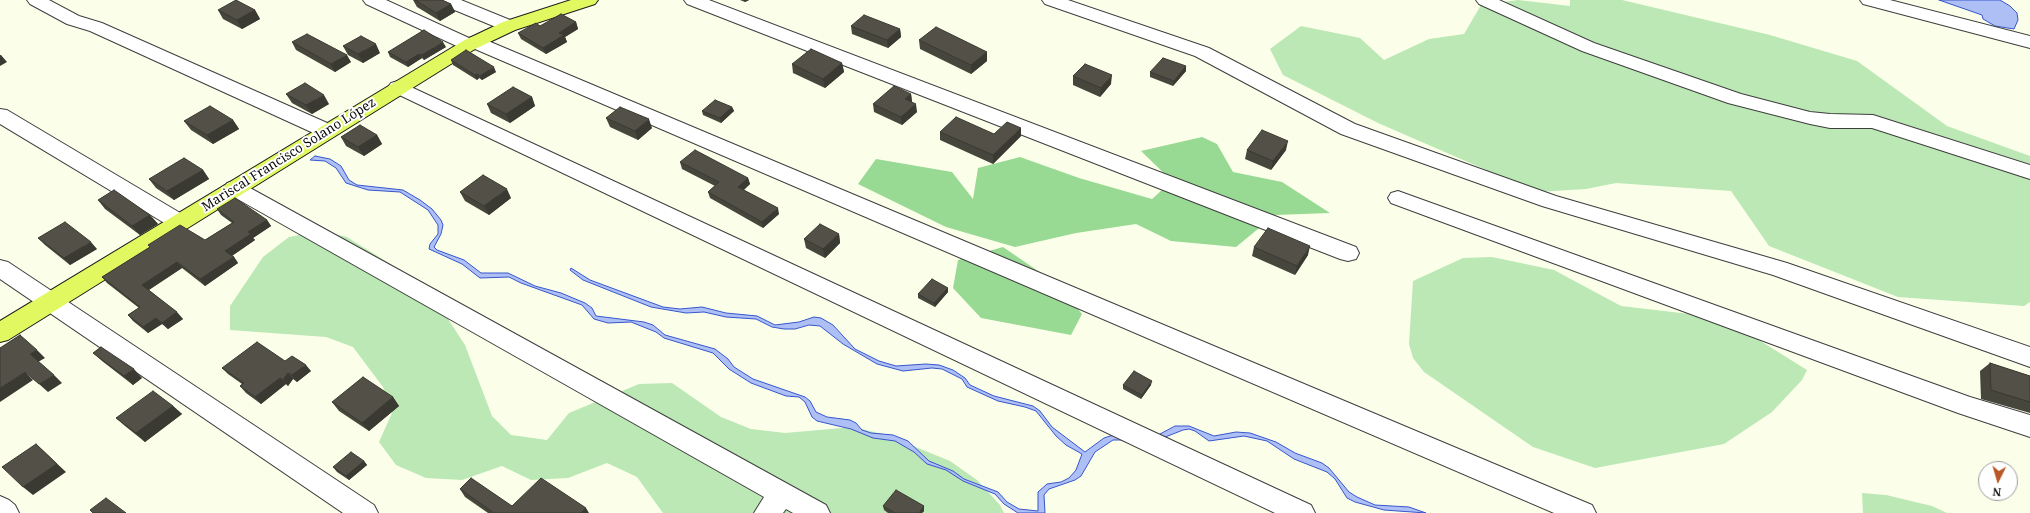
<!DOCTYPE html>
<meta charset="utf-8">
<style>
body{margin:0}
#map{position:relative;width:2030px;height:513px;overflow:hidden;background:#fbffe9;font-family:"Noto Serif",serif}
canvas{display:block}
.north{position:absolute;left:1978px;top:461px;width:40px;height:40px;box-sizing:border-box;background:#fff;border:1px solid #9d9d9d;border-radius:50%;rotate:185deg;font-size:11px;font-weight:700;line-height:16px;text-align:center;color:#0b0b0b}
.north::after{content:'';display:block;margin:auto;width:14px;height:18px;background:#b95725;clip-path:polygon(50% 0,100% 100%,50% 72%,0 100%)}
</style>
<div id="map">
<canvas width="2030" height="513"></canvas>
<div class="north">N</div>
</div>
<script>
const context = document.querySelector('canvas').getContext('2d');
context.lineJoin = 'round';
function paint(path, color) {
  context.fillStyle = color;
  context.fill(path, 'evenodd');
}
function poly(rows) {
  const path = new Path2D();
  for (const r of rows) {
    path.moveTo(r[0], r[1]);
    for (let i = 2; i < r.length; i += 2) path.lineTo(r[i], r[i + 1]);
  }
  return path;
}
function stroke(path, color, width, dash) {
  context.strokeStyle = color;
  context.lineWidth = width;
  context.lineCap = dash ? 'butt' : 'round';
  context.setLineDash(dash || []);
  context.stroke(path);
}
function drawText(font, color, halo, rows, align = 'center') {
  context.font = font + ' "Noto Serif",serif';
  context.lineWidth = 4;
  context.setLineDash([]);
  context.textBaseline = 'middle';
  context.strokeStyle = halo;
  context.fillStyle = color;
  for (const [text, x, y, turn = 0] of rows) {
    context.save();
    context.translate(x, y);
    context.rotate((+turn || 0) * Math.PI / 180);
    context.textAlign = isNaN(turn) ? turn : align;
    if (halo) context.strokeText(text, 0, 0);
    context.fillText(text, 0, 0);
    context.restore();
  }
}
paint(poly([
 [1518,0,1570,6,1570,0,1622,0,1770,35,1857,61,1947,126,2030,156,2030,302,2024,306,1898,297,1769,246,1731,191,1616,183,1586,189,1537,192,1378,123,1283,75,1270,49,1301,26,1360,38,1384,60,1429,39,1464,34,1481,5],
 [320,231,347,237,427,287,465,345,492,416,511,435,547,440,569,413,639,384,672,383,721,417,751,429,785,433,854,427,886,435,950,461,977,480,1000,505,1004,513,663,513,637,477,607,463,568,478,531,480,502,466,462,480,426,478,396,465,379,442,392,413,383,387,353,347,326,337,230,330,230,306,263,257,289,237],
 [1492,257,1554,270,1621,306,1698,315,1746,332,1807,370,1802,380,1772,412,1724,444,1595,468,1533,447,1424,372,1413,358,1409,344,1413,281,1463,258],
 [1862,493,1886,495,1932,506,1947,513,1863,513]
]), '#bbe8b4');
paint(poly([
 [1202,137,1217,144,1233,172,1282,182,1330,213,1275,215,1236,247,1171,241,1136,224,1076,233,1015,247,946,227,858,184,876,159,952,172,973,199,978,168,1020,157,1079,178,1152,199,1172,181,1141,151],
 [1003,247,1057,284,1082,314,1071,335,981,318,953,288,958,260]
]), '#98d993');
const water = poly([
 [1939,0,2000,0,2010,6,2017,13,2018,20,2014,29,1995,26,1983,19,1982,15,1939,0],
 [315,156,330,159,341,166,349,180,357,185,403,190,420,200,432,209,441,220,443,225,441,234,434,247,437,250,464,260,481,273,508,273,535,286,561,293,585,303,592,308,596,316,644,322,653,325,665,335,715,349,728,359,734,367,753,379,805,397,810,401,816,412,827,417,850,420,856,423,862,430,871,433,893,435,908,441,929,461,953,471,964,479,998,492,1007,502,1019,509,1038,511,1038,492,1047,484,1061,482,1069,478,1076,470,1082,454,1066,445,1056,436,1036,411,1025,407,998,401,967,387,962,379,942,369,932,368,903,371,877,364,843,344,820,326,809,325,795,329,784,329,772,327,756,319,726,317,704,312,686,313,651,307,583,280,570,270,571,268,590,280,663,307,680,309,702,307,726,313,757,316,775,325,799,322,814,317,821,318,833,325,855,349,879,361,896,366,926,364,939,365,953,370,965,378,970,385,994,396,1033,406,1040,411,1052,427,1085,452,1104,438,1110,436,1115,435,1145,442,1175,426,1189,426,1214,436,1236,432,1250,433,1276,442,1295,453,1322,463,1329,468,1349,492,1357,497,1375,505,1409,507,1426,513,1384,510,1355,502,1347,498,1335,479,1327,472,1294,459,1267,441,1244,436,1209,441,1195,431,1189,429,1183,430,1140,447,1121,440,1113,440,1095,452,1081,476,1075,480,1049,489,1044,495,1045,513,1018,513,1004,504,995,494,963,481,946,470,927,464,914,452,895,441,873,438,851,429,817,421,812,417,805,402,799,397,786,396,751,383,729,369,713,353,664,338,656,332,631,322,608,323,594,319,582,305,521,283,509,277,480,278,462,264,429,249,430,244,438,234,438,225,428,210,400,192,368,190,346,183,336,168,325,161,310,160,315,156]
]);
paint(water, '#aebff5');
stroke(water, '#3656cc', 1);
const minor = poly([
 [27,0,49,0,79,16,102,23,334,126,337,131,334,136,327,138,320,136,90,31,67,24,30,4,27,0],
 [363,0,386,0,469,38,475,36,481,38,1592,505,1596,513,1554,513,475,49,469,51,463,49,366,4,363,0],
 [437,0,461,0,515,22,518,26,515,30,509,31,503,30,440,4,437,0],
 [684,0,709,0,1356,247,1359,253,1356,259,1348,261,1340,259,687,4,684,0],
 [1042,0,1068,0,1209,48,1355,124,1556,196,1787,263,2030,347,2030,367,1773,275,1542,206,1341,134,1195,56,1045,4,1042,0],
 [1476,0,1499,0,1594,43,1741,94,1810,112,1830,114,1873,115,2030,165,2030,179,1872,128,1830,128,1810,124,1728,103,1582,51,1479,4,1476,0],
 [1860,0,1890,0,2030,36,2030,48,1863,4,1860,0],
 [398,81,1311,505,1315,513,1275,513,391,91,388,87,391,83,398,81],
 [0,109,7,110,187,217,190,222,187,227,179,230,171,227,0,124,0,109],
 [234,181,241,183,826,505,830,513,793,513,786,509,783,513,754,513,764,497,227,193,224,188,227,183,234,181],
 [1398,191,1970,397,2030,415,2030,437,1958,413,1391,203,1388,198,1391,193,1398,191],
 [0,260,8,262,374,505,378,513,343,513,0,279,0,260],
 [0,496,9,500,15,505,19,513,0,513,0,496]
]);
const major = poly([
 [571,0,598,0,595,4,515,30,475,49,8,340,0,342,0,321,463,41,503,22,571,0]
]);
stroke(minor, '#3e3e3e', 2);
stroke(major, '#1c1c1c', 2);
paint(minor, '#fff');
paint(major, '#e2f860');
paint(poly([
 [413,0,442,0,451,4,455,12,440,21,417,7],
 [740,0,749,0,745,2],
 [218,10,255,10,260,19,242,29,223,19],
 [576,22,578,29,565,37,567,42,546,54,521,39,518,33,540,26],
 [851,26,900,29,901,37,888,48,852,34],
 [919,40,987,52,987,61,971,74,920,49],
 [292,42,351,62,335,72,296,50],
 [343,46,380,53,363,63,348,55],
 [446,47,424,60,422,58,408,67,390,57,388,52],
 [451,60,496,72,482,80,479,78,477,80,453,65],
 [842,63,844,72,825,88,793,73,792,64],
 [1186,66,1186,71,1173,86,1150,77,1150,72],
 [1073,76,1111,84,1100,97,1073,85],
 [286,94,329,104,312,114,292,103],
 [911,94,912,102,917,112,902,125,874,112,873,104],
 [532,97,535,106,510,123,491,113,487,104],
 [732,107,734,111,721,123,703,115,702,111],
 [606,118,652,128,638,140,610,127],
 [233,120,239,129,213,144,191,130,184,121],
 [940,132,994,134,1021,136,993,164,940,140],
 [377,135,382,144,364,156,346,146,341,137],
 [1247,150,1286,150,1271,170,1245,159],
 [680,162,748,178,750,184,744,190,779,214,763,228,710,198,708,192,715,186,682,169],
 [203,170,209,179,174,200,156,188,149,179],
 [460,192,511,198,489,215,465,201],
 [98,200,150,215,158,224,140,235,105,209],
 [217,209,267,220,271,226,253,238,255,240,232,256,234,257,238,263,205,286,182,268,149,290,183,319,168,329,162,324,148,333,133,321,128,315,139,308,107,283,102,277,150,247,148,245,205,240,232,223,221,215],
 [839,234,840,243,825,258,806,248,804,239],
 [38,238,97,249,70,265,45,245],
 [1254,247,1308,255,1295,275,1252,256],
 [948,288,948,292,935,307,918,298,918,294],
 [93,353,142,378,133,385,102,361],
 [285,361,311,371,297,382,293,379,288,386,286,384,261,404,246,393,240,386,242,384,228,374,222,368],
 [1990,363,2030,376,2030,413,1981,399,1980,371],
 [1123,385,1151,385,1141,399,1123,389],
 [393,397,399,406,369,431,339,411,332,402],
 [173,406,182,414,145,442,125,426,116,418],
 [364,461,367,465,349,480,337,472,333,467],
 [460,489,512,506,589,513,488,513,465,497],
 [883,506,924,506,924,511,922,513,888,513,884,510]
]), '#47463d');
paint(poly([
 [744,0,749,0,745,2],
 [451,4,455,12,440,21,436,13],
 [255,10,260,19,242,29,237,20],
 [576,22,578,29,565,37,567,42,546,54,543,48,559,33],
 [900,29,901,37,888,48,887,40],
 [443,42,446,47,424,60,422,55],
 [376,44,380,53,363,63,358,54],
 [987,52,987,61,971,74,971,65],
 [419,54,422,58,408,67,406,62],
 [0,55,1,55,7,62,0,66],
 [347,55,351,62,335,72,331,64],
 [842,63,844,72,825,88,823,79],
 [1186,66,1186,71,1173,86,1174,81],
 [494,67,496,72,482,80,480,76],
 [477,74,479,78,477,80,475,75],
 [1112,75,1111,84,1100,97,1101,88],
 [911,94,912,102,906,107,905,99],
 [324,95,329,104,312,114,306,105],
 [532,97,535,106,510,123,506,114],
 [916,104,917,112,902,125,901,117],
 [732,107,734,111,721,123,720,118],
 [649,119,652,128,638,140,635,131],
 [233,120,239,129,213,144,207,135],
 [1021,128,1021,136,993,164,993,155],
 [377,135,382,144,364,156,358,147],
 [1288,141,1286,150,1271,170,1273,161],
 [203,170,209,179,174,200,167,191],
 [748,178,750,184,739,193,738,187],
 [507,189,511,198,489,215,484,206],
 [778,208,779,214,763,228,762,222],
 [150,215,158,224,140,235,132,226],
 [267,220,271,226,253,238,255,240,230,257,225,251,248,232],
 [839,234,840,243,825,258,823,249],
 [91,242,97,249,70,265,64,258],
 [1310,246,1308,255,1295,275,1297,266],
 [234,257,238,263,205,286,200,279],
 [177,262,182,268,147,291,142,285],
 [948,288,948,292,935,307,934,303],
 [177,312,183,319,168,329,162,323],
 [156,318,162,324,148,333,143,327],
 [37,350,45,358,38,362,30,354],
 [306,365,311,371,297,382,292,375],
 [134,369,142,378,133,385,124,376],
 [25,372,33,380,0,402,0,388],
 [288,373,293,379,288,386,283,380],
 [54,375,62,383,48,392,39,384],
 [280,378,286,384,261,404,255,397],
 [1152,381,1151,385,1141,399,1142,395],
 [393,397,399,406,369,431,362,423],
 [173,406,182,414,145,442,136,433],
 [36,444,66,472,33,495,23,487],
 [364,461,367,465,349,480,346,476],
 [924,506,924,511,922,513,919,513],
 [586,508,589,513,581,513]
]), '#3a3932');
const building = poly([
 [236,0,255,10,237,20,218,10,236,0],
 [415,0,442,0,451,4,436,13,415,0],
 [561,14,576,22,559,33,564,35,543,48,518,33,536,23,540,26,561,14],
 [864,15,900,29,887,40,851,26,864,15],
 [936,27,987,52,971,65,919,40,936,27],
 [424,30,443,42,422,55,419,54,406,62,388,52,424,30],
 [307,34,347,55,331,64,292,42,307,34],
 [361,36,376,44,358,54,343,46,361,36],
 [811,49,842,63,823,79,792,64,811,49],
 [466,50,494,67,480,76,477,74,475,75,451,60,466,50],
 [1163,58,1186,66,1174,81,1150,72,1163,58],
 [1085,64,1112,75,1101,88,1073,76,1085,64],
 [305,83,324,95,306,105,286,94,305,83],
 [894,86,911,94,905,99,916,104,901,117,873,104,894,86],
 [513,87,532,97,506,114,487,104,513,87],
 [715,100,732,107,720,118,702,111,715,100],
 [210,106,233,120,207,135,184,121,210,106],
 [620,107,649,119,635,131,606,118,620,107],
 [956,117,994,134,1007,122,1021,128,993,155,940,132,956,117],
 [360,125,377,135,358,147,341,137,360,125],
 [1262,130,1288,141,1273,161,1247,150,1262,130],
 [695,150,748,178,738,187,778,208,762,222,708,192,719,182,680,162,695,150],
 [184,158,203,170,167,191,149,179,184,158],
 [483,175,507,189,484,206,460,192,483,175],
 [114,190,150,215,132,226,98,200,114,190],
 [235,198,267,220,248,232,251,234,225,251,234,257,200,279,177,262,142,285,177,312,162,323,156,318,143,327,128,315,140,307,102,277,150,247,148,245,180,225,205,240,234,222,217,209,235,198],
 [65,222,91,242,64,258,38,238,65,222],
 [820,224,839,234,823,249,804,239,820,224],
 [1268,228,1310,246,1297,266,1254,247,1268,228],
 [932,279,948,288,934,303,918,294,932,279],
 [20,335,37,350,30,354,54,375,39,384,25,372,0,388,0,348,20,335],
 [257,342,285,361,292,356,306,365,292,375,288,373,283,380,280,378,255,397,240,386,244,383,222,368,257,342],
 [101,347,134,369,124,376,93,353,101,347],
 [1990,363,2030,376,2030,402,1991,390,1990,363],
 [1134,371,1152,381,1142,395,1123,385,1134,371],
 [363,377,393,397,362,423,332,402,363,377],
 [153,391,173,406,136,433,116,418,153,391],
 [36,444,57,464,23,487,2,467,36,444],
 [351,452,364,461,346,476,333,467,351,452],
 [471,478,512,506,541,478,586,508,581,513,494,513,460,489,471,478],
 [896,490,924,506,919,513,895,513,883,506,896,490],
 [106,498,126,513,93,513,90,510,106,498]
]);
paint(building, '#535147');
stroke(building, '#3a3932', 1);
drawText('13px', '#0b0b0b', '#fff', [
 ["Mariscal Francisco Solano López",289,155,-32]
]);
</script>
